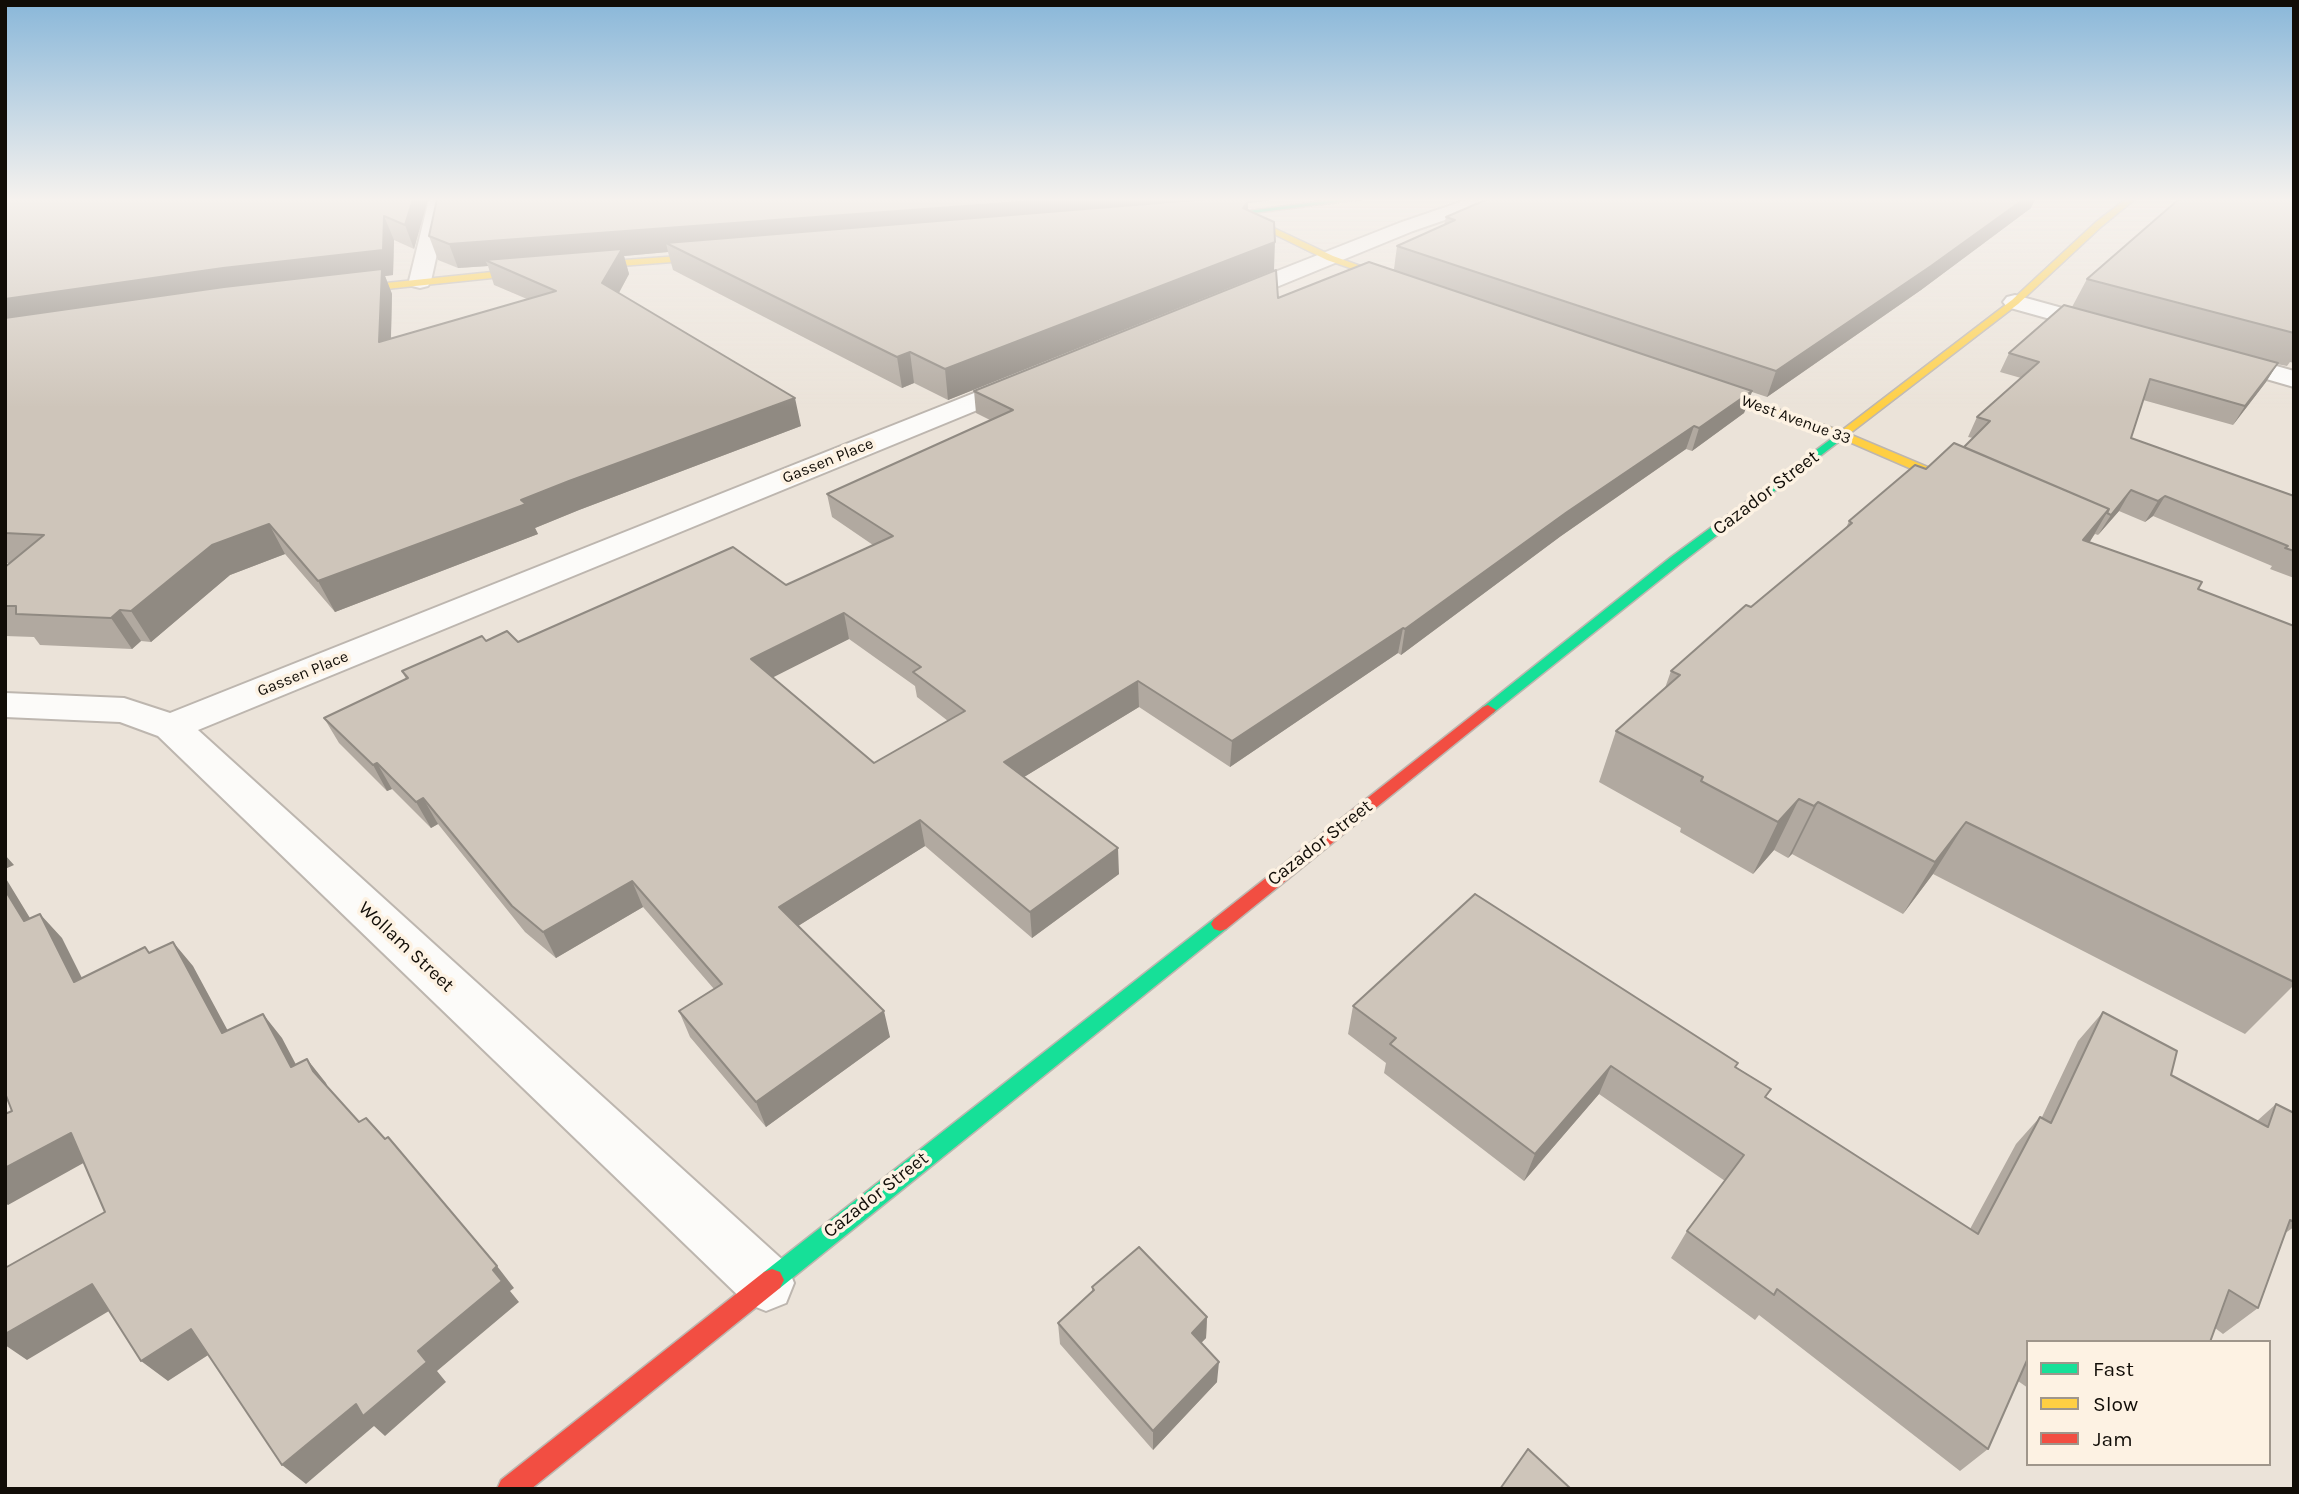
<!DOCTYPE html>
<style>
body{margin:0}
#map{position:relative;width:2299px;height:1494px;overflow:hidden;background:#ebe3d9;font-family:Karla,sans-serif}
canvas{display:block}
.frame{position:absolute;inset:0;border:7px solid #110d07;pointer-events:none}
.legend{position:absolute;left:2026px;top:1340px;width:245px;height:126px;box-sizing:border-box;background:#fdf2e3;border:2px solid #9f968b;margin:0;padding:9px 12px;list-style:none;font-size:21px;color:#110d07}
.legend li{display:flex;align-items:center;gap:14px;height:35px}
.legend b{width:35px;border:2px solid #9f968b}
</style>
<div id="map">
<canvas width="2299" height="1494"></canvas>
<div class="frame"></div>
<ul class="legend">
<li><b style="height:9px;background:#16e098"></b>Fast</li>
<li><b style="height:9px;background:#ffcf43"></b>Slow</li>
<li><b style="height:9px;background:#f24e42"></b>Jam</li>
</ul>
</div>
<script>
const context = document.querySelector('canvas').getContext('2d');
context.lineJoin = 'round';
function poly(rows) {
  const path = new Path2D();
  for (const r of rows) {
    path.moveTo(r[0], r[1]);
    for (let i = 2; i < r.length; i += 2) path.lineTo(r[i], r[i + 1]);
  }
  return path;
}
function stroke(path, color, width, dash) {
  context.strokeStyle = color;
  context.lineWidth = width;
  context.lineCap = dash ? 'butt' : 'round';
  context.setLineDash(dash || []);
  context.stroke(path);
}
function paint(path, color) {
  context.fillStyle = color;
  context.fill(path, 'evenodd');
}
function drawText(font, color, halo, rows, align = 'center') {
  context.font = font + ' Karla,sans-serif';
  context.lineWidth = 7;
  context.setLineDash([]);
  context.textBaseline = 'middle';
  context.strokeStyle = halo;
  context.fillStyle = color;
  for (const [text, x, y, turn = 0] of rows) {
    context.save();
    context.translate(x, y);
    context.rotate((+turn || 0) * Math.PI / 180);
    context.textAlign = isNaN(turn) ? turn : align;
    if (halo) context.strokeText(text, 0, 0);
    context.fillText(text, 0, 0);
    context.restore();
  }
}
const street = poly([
 [429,199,449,199,431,281,428,286,420,288,412,286,409,281,429,199],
 [1469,199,1497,199,1494,203,1413,231,1235,304,1227,306,1219,304,1215,299,1219,294,1399,223,1469,199],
 [2015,295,2113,322,2116,327,2113,332,2104,334,2007,307,2003,302,2007,297,2015,295],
 [2220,350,2294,371,2294,387,2211,363,2207,358,2211,353,2220,350],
 [1022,374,1031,376,1035,382,1031,388,198,730,786,1263,794,1283,786,1303,766,1311,746,1303,158,736,120,722,5,717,5,693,124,698,170,713,1022,374]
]);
const fast = poly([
 [1339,199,1361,199,1199,220,1195,218,1339,199],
 [1846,428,1852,431,1850,433,1681,563,1493,713,1483,713,1480,710,1483,707,1671,557,1846,428],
 [1220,917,1226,919,1229,924,1226,929,780,1288,772,1291,764,1288,760,1280,764,1272,1214,919,1220,917]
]);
const slow = poly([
 [2126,199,2135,199,2102,226,2018,304,1849,434,1968,484,1968,490,1960,490,1838,437,1695,386,1704,384,1841,431,2012,300,2096,222,2126,199],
 [1240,212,1333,256,1410,284,1402,286,1327,260,1237,216,1236,214,1240,212],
 [721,253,724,254,724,258,569,270,338,294,333,291,338,288,569,264,721,253]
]);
const jam = poly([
 [1488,705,1496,710,1493,713,1226,929,1220,931,1214,929,1211,924,1214,919,1483,707,1488,705],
 [772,1269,780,1272,784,1280,780,1288,531,1489,497,1489,501,1480,764,1272,772,1269]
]);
stroke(street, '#bdb6af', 4);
stroke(fast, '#bdb6af', 3);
stroke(slow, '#bdb6af', 3);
stroke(jam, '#bdb6af', 3);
paint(street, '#fcfbf9');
paint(fast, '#16e098');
paint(slow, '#ffcf43');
paint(jam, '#f24e42');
paint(poly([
 [5,199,428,199,414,249,394,240,393,275,385,276,392,294,391,339,527,299,494,285,488,266,458,268,438,260,429,236,1268,201,1248,203,1248,210,1274,270,948,400,914,383,902,388,673,270,668,252,624,256,629,274,619,293,801,426,579,510,535,528,538,534,335,612,285,554,230,575,151,642,141,641,132,649,40,645,34,637,5,636,5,567,10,563,5,563],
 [2294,199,2294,363,2290,362,2287,366,2277,364,2266,382,2233,425,2143,400,2131,438,2294,496,2294,578,2270,569,2272,566,2153,516,2145,522,2119,511,2098,535,2095,534,2089,542,2198,589,2294,626,2294,985,2245,1034,1933,874,1903,914,1792,854,1788,858,1774,850,1753,874,1680,832,1681,828,1599,782,1616,731,1665,688,1671,671,1751,607,1846,528,1849,521,1926,469,1964,447,1973,438,1968,437,1977,417,2021,378,2000,372,2009,353,2072,307,2087,279],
 [2034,201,2031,208,1921,290,1767,397,1752,392,1744,413,1692,451,1686,449,1561,536,1401,655,1398,653,1230,767,1139,707,1024,777,1119,874,1032,938,925,846,798,926,890,1037,766,1127,690,1037,679,1011,714,989,643,907,556,958,525,932,438,824,431,828,392,789,387,791,339,743,324,718,406,679,402,671,486,641,518,642,786,585,873,545,832,517,827,494,990,420,976,413,974,391,1278,298,1394,269,1397,246,1444,225,1446,217],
 [849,639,915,686,917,697,948,721,874,763,772,677],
 [1353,1006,1736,1067,1771,1089,1766,1097,1970,1229,2016,1144,2040,1117,2042,1117,2078,1041,2103,1012,2171,1075,2257,1121,2276,1104,2294,1113,2294,1227,2284,1234,2258,1308,2223,1334,2215,1328,2028,1342,2028,1388,2018,1381,1988,1449,1960,1471,1759,1315,1755,1320,1671,1258,1687,1231,1725,1181,1599,1094,1524,1181,1384,1073,1386,1063,1348,1034],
 [1092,1287,1207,1317,1206,1338,1201,1343,1217,1382,1153,1450,1060,1344,1058,1323,1092,1291]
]), '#b1a9a0');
paint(poly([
 [413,199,428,199,414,249,405,225],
 [1060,199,1205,199,666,243,668,252,624,256,629,274,610,309,485,260,488,266,458,268,449,244],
 [1240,199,1270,199,1268,201,1248,203,1247,228],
 [2024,199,2038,199,2034,201,2031,208,1921,290,1767,397,1776,371],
 [384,216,394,240,393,275,385,276,392,294,390,369,5,327,5,299],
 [1275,242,1274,270,948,400,945,369],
 [910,352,914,383,902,388,897,357],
 [2278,363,2266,382,2233,425,2245,406],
 [1752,391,1744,413,1692,451,1699,428],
 [795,398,801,426,579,510,535,528,538,534,335,612,318,581,569,481],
 [1694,426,1686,449,1561,536,1401,655,1405,629,1567,512],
 [2131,490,2119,511,2098,535,2111,515],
 [2165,496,2153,516,2145,522,2158,501],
 [2109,509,2081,557,2083,540],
 [269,524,285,554,230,575,151,642,131,611,212,545],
 [120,610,141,641,132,649,111,618],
 [844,613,849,639,758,685,751,659],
 [1403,628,1398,653,1230,767,1232,741],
 [1138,681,1139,707,1006,788,1004,762],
 [377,763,392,789,387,791,373,765],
 [423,798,438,824,431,828,416,802],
 [1799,799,1774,850,1753,874,1778,822],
 [1818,802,1792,854,1788,858,1814,806],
 [920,820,925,846,787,933,779,907],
 [1966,822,1933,874,1903,914,1935,862],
 [1118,848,1119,874,1032,938,1030,912],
 [5,855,14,865,5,869],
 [5,877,47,946,24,921,5,890],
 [632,881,643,907,556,958,543,932],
 [40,914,62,938,96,1006,74,982],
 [173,942,193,966,242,1057,222,1033],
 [884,1011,890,1037,766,1127,756,1102],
 [263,1014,282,1038,310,1091,291,1067],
 [307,1059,326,1083,331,1095,313,1071],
 [1611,1066,1599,1094,1524,1181,1535,1154],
 [71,1133,96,1156,8,1205,5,1203,5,1168],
 [497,1266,514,1288,510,1291,519,1302,437,1371,446,1382,385,1436,374,1426,306,1484,282,1465,418,1351],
 [92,1284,119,1305,27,1360,5,1345,5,1334],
 [1207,1317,1206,1338,1191,1353,1192,1333],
 [191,1329,216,1350,168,1381,141,1361],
 [1219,1362,1217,1382,1153,1450,1153,1431]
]), '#908a82');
const building = poly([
 [5,199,413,199,405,225,384,216,383,250,223,268,5,299,5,199],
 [437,199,1060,199,449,244,429,236,437,199],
 [1209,199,1243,199,1248,201,1243,208,1274,222,1275,242,945,369,910,352,897,357,666,243,1209,199],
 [1488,199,2024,199,1931,266,1776,371,1397,246,1455,220,1446,217,1488,199],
 [2179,199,2294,199,2294,333,2087,279,2179,199],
 [622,249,602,283,795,398,569,481,521,500,526,504,318,581,269,524,212,545,131,611,120,610,111,618,16,614,16,606,5,606,5,567,44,535,5,533,5,318,224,287,382,269,379,342,556,291,485,260,622,249],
 [1369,262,1752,391,1699,428,1694,426,1567,512,1405,629,1403,628,1232,741,1138,681,1004,762,1118,848,1030,912,920,820,779,907,884,1011,756,1102,679,1011,722,984,632,881,543,932,512,906,423,798,416,802,377,763,373,765,324,718,408,678,402,671,482,636,486,641,507,631,518,642,733,547,786,585,893,536,827,494,1013,410,974,391,1276,270,1278,298,1369,262],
 [844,613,921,667,913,672,965,711,874,763,751,659,844,613],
 [2064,305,2278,363,2245,406,2150,379,2131,438,2294,496,2294,551,2285,548,2288,546,2165,496,2158,501,2131,490,2111,515,2107,513,2109,509,1964,447,1990,421,1977,417,2039,362,2009,353,2064,305],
 [1954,443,2109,509,2083,540,2202,582,2198,589,2294,626,2294,982,1966,822,1935,862,1818,802,1814,806,1799,799,1778,822,1701,781,1703,777,1616,731,1680,675,1671,671,1746,605,1751,607,1852,523,1849,521,1915,465,1926,469,1954,443],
 [5,890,24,921,40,914,74,982,145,947,149,953,173,942,222,1033,263,1014,291,1067,307,1059,313,1071,359,1122,366,1118,385,1139,388,1137,497,1266,493,1270,502,1281,418,1351,427,1362,363,1416,356,1404,282,1465,191,1329,141,1361,92,1284,5,1334,5,1268,105,1212,71,1133,5,1168,5,1114,12,1111,5,1093,5,890],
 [1475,894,1738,1063,1735,1067,1771,1089,1765,1097,1978,1234,2040,1117,2051,1123,2103,1012,2177,1051,2171,1075,2268,1127,2276,1104,2294,1113,2294,1222,2290,1220,2258,1308,2229,1290,2210,1342,2028,1342,2028,1358,1988,1449,1777,1289,1774,1295,1687,1231,1744,1155,1611,1066,1535,1154,1390,1044,1396,1038,1353,1006,1475,894],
 [1139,1247,1207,1317,1192,1333,1219,1362,1153,1431,1058,1323,1094,1290,1092,1287,1139,1247],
 [1528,1449,1571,1489,1500,1489,1528,1449]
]);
paint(building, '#cec5ba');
stroke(building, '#908a82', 2);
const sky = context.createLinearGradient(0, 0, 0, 408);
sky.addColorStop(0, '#89b7d9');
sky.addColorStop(0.49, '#f6f2ee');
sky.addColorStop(1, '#f6f2ee00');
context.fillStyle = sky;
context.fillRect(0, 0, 2299, 408);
drawText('16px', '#110d07', '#fdf2e3', [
 ["West Avenue 33",1796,420,20],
 ["Gassen Place",828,461,-22],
 ["Gassen Place",303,674,-22]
]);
drawText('19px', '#110d07', '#fdf2e3', [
 ["Cazador Street",1766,493,-37],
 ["Cazador Street",1320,843,-38],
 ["Wollam Street",406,947,43],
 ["Cazador Street",876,1195,-38]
]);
</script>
